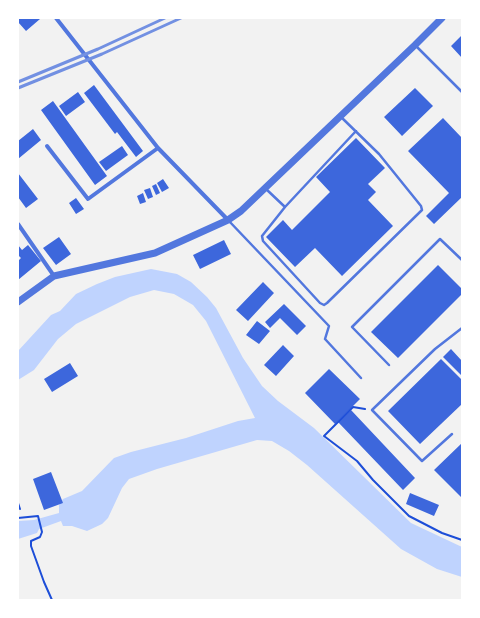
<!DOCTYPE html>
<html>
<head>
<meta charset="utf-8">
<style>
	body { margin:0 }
	#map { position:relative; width:480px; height:618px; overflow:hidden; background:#f2f2f2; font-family:"Nunito Sans",sans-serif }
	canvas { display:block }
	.frame { position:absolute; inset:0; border:19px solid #fff; pointer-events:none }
</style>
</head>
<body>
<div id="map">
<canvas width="480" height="618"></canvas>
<div class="frame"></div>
</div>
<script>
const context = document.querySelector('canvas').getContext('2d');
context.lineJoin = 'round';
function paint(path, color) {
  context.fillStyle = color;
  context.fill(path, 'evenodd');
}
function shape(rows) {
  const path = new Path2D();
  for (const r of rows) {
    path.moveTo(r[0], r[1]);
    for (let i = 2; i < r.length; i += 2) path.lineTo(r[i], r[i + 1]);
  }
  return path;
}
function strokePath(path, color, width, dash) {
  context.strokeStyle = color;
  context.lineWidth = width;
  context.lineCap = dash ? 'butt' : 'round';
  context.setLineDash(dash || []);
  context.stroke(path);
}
paint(shape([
	[151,269,177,274,191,282,207,297,216,308,243,358,262,386,278,401,314,428,411,523,462,547,462,577,437,569,401,549,307,465,289,451,272,441,257,440,157,469,129,479,122,488,108,518,102,524,87,531,72,526,63,526,61,521,39,529,37,533,18,539,18,521,34,520,59,513,59,505,63,499,82,491,114,458,131,452,186,438,238,421,255,418,206,321,193,305,174,294,154,290,130,297,76,324,58,339,34,370,18,380,18,351,51,315,60,311,76,294,97,284,115,277]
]), '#bfd3fe');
paint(shape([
	[18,18,39,18,40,19,26,31,18,22],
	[462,35,462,58,451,46],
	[94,85,143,151,136,157,117,132,115,134,84,93],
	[415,88,433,106,402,136,384,117],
	[78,92,85,102,66,116,59,106],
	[53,101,107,176,95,185,41,110],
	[443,118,462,138,462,197,434,224,426,216,449,193,408,151],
	[33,129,41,140,18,159,18,141],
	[356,138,385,168,368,184,376,192,368,200,393,226,342,276,315,248,295,267,266,237,283,220,292,230,330,192,316,177],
	[122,146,128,155,106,171,99,162],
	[18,173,38,199,26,208,18,197],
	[163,179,169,188,162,192,157,183],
	[156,184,160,193,156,195,152,186],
	[150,188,153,197,148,199,144,190],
	[143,193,146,202,140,204,137,196],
	[76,198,84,209,76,214,69,203],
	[59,237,71,254,56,265,43,248],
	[224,240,231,254,200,269,193,255],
	[18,245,22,250,28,245,41,261,18,280,18,261,21,258,18,255],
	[438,265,462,289,462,294,398,358,371,332],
	[263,282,274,293,248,321,236,310],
	[284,304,306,326,297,335,280,318,270,328,265,322],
	[257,321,270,331,259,344,246,335],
	[283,345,294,356,276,376,264,365],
	[451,349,462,361,462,376,443,357],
	[441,359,462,380,462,404,420,444,388,411],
	[70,363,78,376,52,392,44,379],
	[329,369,360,399,335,424,305,393],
	[351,410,415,478,403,490,338,422],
	[462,443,462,498,434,470],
	[51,472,63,503,44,510,33,479],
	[410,493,439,505,434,516,406,504]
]), '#3d67dc');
strokePath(shape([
	[365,409,353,407,324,436,357,461,373,480,409,516,442,533,462,540],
	[18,503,20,509],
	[18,518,38,516,42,532,40,537,31,541,31,546,44,582,52,600]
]), '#1d4ed8', 2);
strokePath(shape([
	[416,46,462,92],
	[266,189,285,207,262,236,263,241,320,303,324,305,327,303,422,210,421,206,379,154,340,116],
	[285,207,356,131],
	[228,220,329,326,325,339,361,378],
	[389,365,352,327,440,239,462,260],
	[452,434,422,461,372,410,435,349,462,328]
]), '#5277de', 2.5);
strokePath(shape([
	[56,18,158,148,228,220],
	[47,146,88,199,158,148],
	[18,224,54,276]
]), '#5277de', 4);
strokePath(shape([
	[18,302,54,276,155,253,228,220,241,211,415,45,442,18]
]), '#5277de', 7);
strokePath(shape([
	[18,82,98,49,165,18],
	[18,88,102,54,181,18]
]), '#7290e2', 3);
</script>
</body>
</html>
